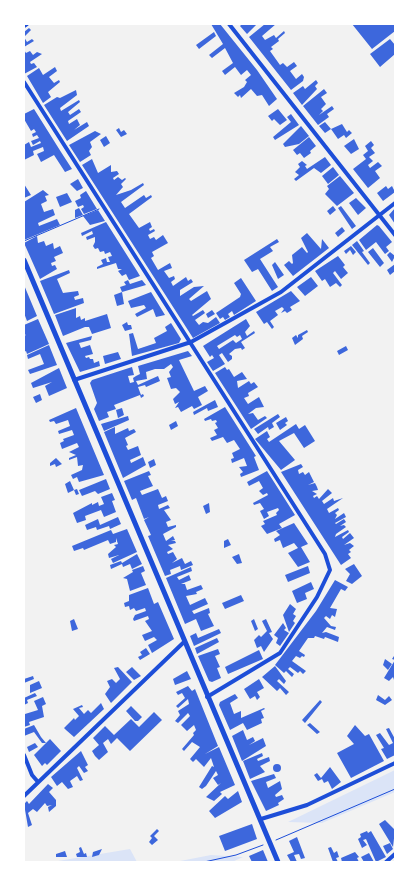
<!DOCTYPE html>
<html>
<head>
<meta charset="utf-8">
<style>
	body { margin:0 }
	#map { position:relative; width:419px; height:886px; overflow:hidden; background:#f2f2f2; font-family:"Public Sans",sans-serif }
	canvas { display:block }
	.frame { position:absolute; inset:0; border:25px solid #fff; pointer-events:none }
</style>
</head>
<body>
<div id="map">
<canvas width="419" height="886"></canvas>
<div class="frame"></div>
</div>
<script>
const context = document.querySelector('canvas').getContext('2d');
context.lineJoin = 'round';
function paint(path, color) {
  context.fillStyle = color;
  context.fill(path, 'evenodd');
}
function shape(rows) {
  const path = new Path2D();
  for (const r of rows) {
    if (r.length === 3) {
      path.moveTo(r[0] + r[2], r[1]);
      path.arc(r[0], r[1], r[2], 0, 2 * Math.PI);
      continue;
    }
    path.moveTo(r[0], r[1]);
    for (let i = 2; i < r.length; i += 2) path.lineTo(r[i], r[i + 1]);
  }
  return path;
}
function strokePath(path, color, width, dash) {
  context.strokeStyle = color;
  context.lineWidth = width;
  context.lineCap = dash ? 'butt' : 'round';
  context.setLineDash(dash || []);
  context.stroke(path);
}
paint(shape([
	[395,770,395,792,322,823,288,822],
	[130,849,137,862,52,862],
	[211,855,243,857,232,862,175,862]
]), '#dbe4f7');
paint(shape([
	[211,24,220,24,257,70,277,99,269,106,262,95,257,96,251,89,241,98,240,95,238,97,234,93,244,87,247,82,245,80,251,75,247,70,241,75,235,67,225,75,222,71,233,63,225,48,212,58,209,55,223,44],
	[242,24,257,24,247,34,240,26],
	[265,24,276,24,262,36,265,40,274,35,276,38,284,31,285,33,278,39,279,41,271,47,273,49,270,51,280,65,283,63,287,67,294,62,297,66,290,71,296,79,302,74,304,77,303,81,291,90,249,37],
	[352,24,395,24,395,31,372,49],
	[29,28,31,30,24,37,27,42,32,39,34,41,24,47,24,32],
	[214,32,216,36,199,49,196,45],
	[390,39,395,45,395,54,380,67,370,54],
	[24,50,26,53,30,51,33,55,37,52,42,54,30,62,31,64,34,63,37,67,24,74],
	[55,67,57,71,49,77,54,83,59,80,60,82,48,92,51,97,43,103,27,76,39,68,43,75],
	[316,80,318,83,315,86,317,89,302,105,293,93,303,86,305,89],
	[324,89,327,93,321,97,326,104,321,109,323,111,319,115,332,106,334,109,327,114,329,117,318,125,303,106],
	[76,90,77,95,60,108,61,111,79,100,80,102,68,112,70,115,79,109,81,112,68,121,69,124,77,119,80,125,74,130,87,122,89,126,67,141,44,105,57,97,60,98],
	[34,109,61,152,72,169,65,172,54,155,41,162,37,154,44,151,43,147,33,151,34,155,24,160,24,145,29,142,31,147,41,143,40,141,33,145,31,141,39,138,37,135,33,137,32,134,36,132,34,129,31,131,24,119,24,114],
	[278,109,287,120,280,125,274,119,272,121,268,116],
	[291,114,299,125,275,140,273,137,291,122,287,117],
	[325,122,331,129,325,133,319,126],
	[342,124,347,132,349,130,352,133,346,138,344,135,338,139,331,129],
	[301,126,309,136,299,144,285,147,283,144],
	[119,128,121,132,124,130,127,134,121,137,116,130],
	[95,131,101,134,90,142,92,147,89,151,91,155,80,162,69,145],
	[106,136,110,143,104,147,100,140],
	[309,137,316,146,310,151,311,153,304,158,300,153,297,155,293,150],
	[354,139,359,149,351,154,344,146],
	[371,141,374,145,371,148,375,153,369,157,373,161,368,165,370,168,378,162,382,166,375,171,380,178,368,188,353,169,366,159,363,155,368,151,365,146],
	[325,157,331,165,321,173,314,168,296,181,294,179,299,175,295,172,300,167,298,164,302,161,307,165,305,166,307,169],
	[92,159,98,173,111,165,111,172,117,171,119,174,113,178,114,180,118,177,122,180,125,178,126,179,121,184,123,187,116,195,131,190,143,183,144,185,121,202,125,208,144,195,146,198,151,195,152,197,129,214,139,228,150,222,152,227,149,229,150,231,154,229,155,231,148,235,150,239,154,237,156,240,163,235,168,243,152,252,154,256,151,258,158,270,170,263,172,268,164,271,169,278,174,276,175,279,171,282,173,286,186,277,188,281,191,279,193,282,180,290,180,296,194,287,204,286,189,299,191,301,207,291,211,299,192,315,193,316,203,310,205,313,195,320,199,325,203,322,208,323,216,317,220,323,193,338,82,165],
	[333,167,339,175,328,184,322,176],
	[340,176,354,193,337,206,325,194,329,189,327,186],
	[78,179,83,188,77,191,70,184],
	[24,184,31,195,24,198],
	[386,186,388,189,392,186,395,192,383,201,377,193],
	[43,190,49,195,45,196,47,201,41,204,44,212,53,209,55,215,38,223,39,226,57,219,60,225,24,240,24,202],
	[86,191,97,209,84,214,81,209,84,207,83,205,78,207,75,201,81,198,80,195],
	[67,193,72,202,60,207,56,197],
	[356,198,366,208,358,215,349,203],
	[333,206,336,210,330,215,327,211],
	[341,206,356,226,352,229,338,208],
	[79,208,83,215,75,218,75,210],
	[395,208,395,224,389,215],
	[98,210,105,221,90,225,83,216],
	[106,222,137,271,140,276,129,280,126,274,122,276,118,271,122,269,118,269,116,263,97,269,97,267,103,264,101,260,106,258,107,262,110,262,108,257,112,256,110,252,105,254,104,251,100,252,98,248,95,249,93,246,95,242,95,237,87,240,86,237,93,234,92,231,82,236,81,233],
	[377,225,379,226,392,242,386,247,389,251,385,254,376,242,366,250,359,240],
	[342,227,345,231,338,237,335,233],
	[307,233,321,249,322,239,329,248,293,276,284,265,289,261,292,264,293,263,292,255,302,247,307,253,308,252,301,238],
	[37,236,38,243,44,241,46,246,53,243,54,249,60,246,63,253,54,257,56,261,51,263,52,266,55,265,57,269,40,279,24,243],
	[277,239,279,242,270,247,273,251,260,259,278,287,272,291,258,269,252,272,244,260],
	[357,241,364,251,362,252,370,263,368,265,352,245],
	[351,246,356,252,353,255,350,250,346,254,344,251],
	[373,248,384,263,380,267,368,252],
	[390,252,395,256,392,262,387,255],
	[338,256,345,265,343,267,348,273,341,279,335,271,333,273,342,285,340,287,336,283,330,287,325,279,322,281,315,271],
	[275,262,284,275,278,279,272,265],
	[395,264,395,271,390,275,387,270],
	[69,270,70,273,57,279,63,293,78,291,79,295,74,297,75,300,83,298,84,303,54,314,40,281],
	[311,277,318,286,305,296,297,287],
	[241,278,256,301,234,315,232,311,228,314,230,317,225,320,223,317,220,319,216,313,240,297,241,294,234,283],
	[128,280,130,284,142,280,146,285,122,292,120,287,126,285,124,282],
	[24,285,37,316,27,321,24,313],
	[291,291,300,301,290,307,292,310,287,313,285,311,281,313,284,309,282,307,275,311,278,315,270,321,274,327,272,329,267,322,264,324,256,312],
	[122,292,124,304,117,306,114,295],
	[151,292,165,315,156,317,153,309,137,317,135,314,146,308,144,305,131,308,128,301],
	[76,308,76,318,80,316,81,320,85,318,85,321,107,314,111,328,92,334,89,327,85,327,63,336,55,315],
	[212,310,215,314,208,318,206,314],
	[38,319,49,344,27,354,26,351,24,352,24,336,26,335,24,334,24,325],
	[246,319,250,326,245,332,247,336,254,331,255,333,241,342,245,348,242,350,241,348,235,349,229,354,232,356,232,359,228,362,222,353,219,355,225,364,213,371,207,362,214,358,212,355,210,357,203,346],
	[235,335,237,337,240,335,242,339,236,343,233,340,219,349,217,346],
	[127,322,128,325,131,325,132,329,125,331,122,325],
	[171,323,181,339,179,343,132,356,129,334,133,333,138,349,156,343,154,338,167,331,165,327],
	[307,330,308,332,302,336,303,339,295,345,292,338,296,335,298,338,298,335],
	[92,336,91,340,79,343,81,348,90,345,93,354,85,356,86,358,89,357,90,359,93,359,94,363,99,361,100,366,80,372,66,343],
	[49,345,57,365,30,374,28,370,44,364,40,354,28,359,27,355],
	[346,346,348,350,339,355,337,351],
	[188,351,192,356,179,360,194,391,205,386,208,391,198,397,202,405,194,409,192,406,181,412,178,407,175,408,179,402,175,404,173,399,180,392,176,388,171,389,167,378,171,377,169,372,173,367,171,364,164,369,155,369,146,372,147,379,136,381,138,385,158,376,160,381,146,387,145,385,138,387,141,395,143,394,144,396,141,398,140,395,114,405,116,409,107,412,109,417,99,421,94,409,97,403,90,383,92,380,132,367,134,375,128,376,130,383,134,382,133,378,136,376,140,374,138,366],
	[118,352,121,359,105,364,103,356],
	[225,367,227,370,229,369,234,377,242,372,247,379,237,381,238,388,249,381,251,384,254,382,258,387,248,393,249,396,244,398,248,404,259,397,264,407,256,408,248,414,253,413,258,420,265,416,267,418,251,429,215,373],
	[59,368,67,388,49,396,45,386,52,382,33,388,31,383],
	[40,394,42,400,36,403,33,397],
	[215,400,218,407,208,411,207,408,194,415,193,412],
	[225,407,256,456,254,457,259,470,241,477,240,474,243,472,239,467,247,466,244,458,232,463,231,459,234,458,232,453,240,449,234,440,227,443,223,437,212,441,210,438,217,435,214,430,218,428,215,423,217,422,216,420,212,421,211,419,205,421,204,419],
	[76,408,104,475,79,482,77,477,73,479,71,475,82,470,83,465,78,466,77,457,69,460,69,458,76,455,69,452,79,447,77,443,62,449,60,443,64,441,63,439,74,435,72,430,59,434,58,431,70,426,68,420,56,424,54,421,50,422,49,420],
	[122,408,124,415,118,418,116,410],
	[278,414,280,417,272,423,274,427,269,430,268,427,258,434,254,429],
	[128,416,129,420,104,431,101,424],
	[286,417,288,421,285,423,287,425,280,430,276,423],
	[176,421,178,426,171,430,169,425],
	[296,424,299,429,305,425,315,441,304,448,294,433,279,441,295,460,281,470,255,439,267,431,270,437,267,439,269,442],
	[115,427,115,434,128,428,129,431,134,429,136,432,125,438,128,445,126,446,128,450,138,446,141,455,130,460,131,463,143,457,146,465,123,478,104,432],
	[56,458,62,464,56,467,55,464,50,466,50,463],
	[154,459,156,465,150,468,148,462],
	[301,464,303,467,298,470,299,474,303,472,305,475,309,472,314,482,308,485,315,483,317,487,318,490,312,491,317,494,313,496,314,498,317,496,319,499,328,489,332,493,322,501,324,504,333,498,334,501,343,498,327,509,329,513,338,508,339,510,335,513,337,515,335,519,344,513,346,517,335,523,336,524,344,519,346,522,340,526,344,525,346,527,336,534,335,537,348,530,349,532,342,537,343,539,350,533,354,538,344,545,350,543,354,546,349,550,351,552,348,554,351,558,341,565,281,472],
	[149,471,151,475,148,476,153,486,140,491,142,495,158,489,162,498,166,496,168,501,158,505,159,509,168,505,170,508,164,510,171,520,166,522,168,527,176,525,176,527,163,534,166,541,173,536,175,540,171,541,175,541,176,543,168,545,173,549,167,552,168,554,173,552,177,559,172,563,182,558,185,564,191,561,193,565,181,570,180,566,170,570,171,574,165,576,148,536,151,535,144,520,149,517,144,519,136,498,132,500,124,481],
	[267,471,295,515,279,524,282,528,267,534,261,526,265,524,263,521,277,515,276,513,279,510,278,508,267,512,269,516,264,519,260,511,264,509,260,503,254,505,253,503,268,495,267,493,263,495,259,491,263,488,259,481,249,486,247,482],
	[106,479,110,489,98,494,95,491,82,496,79,490],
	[70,481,74,490,77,489,79,494,76,495,74,490,68,493,65,484],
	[112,493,115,500,112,501,116,512,104,517,101,510,85,516,86,520,77,523,73,513,92,503,92,505,98,502,99,506,104,504,101,497],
	[209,503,210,512,206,514,203,506],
	[118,517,121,524,110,529,109,526,97,530,96,527,87,530,85,525,98,519,100,525],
	[294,523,308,544,301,547,310,562,298,567,288,553,298,548,294,543,283,548,280,540,275,542,274,539,280,535,276,531],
	[127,529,137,552,113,563,111,559,119,555,109,558,108,554,116,547,114,545,118,544,116,538,116,542,110,544,108,540,84,550,83,548,74,551,72,546,111,530,113,534],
	[228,539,231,545,224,548,224,541],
	[137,554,142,564,132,569,130,564,123,567,122,564,111,569,110,565,121,561,122,563],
	[239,554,242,563,237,564,232,557],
	[354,564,362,576,352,584,346,581,350,574,345,569],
	[143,566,145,571,141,573,146,585,130,591,127,579,123,578,133,572,132,570],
	[308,566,310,573,288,582,285,575],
	[191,567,192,571,177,577,179,580,189,575,191,580,181,584,185,584,187,590,201,585,203,589,196,592,197,594,186,596,190,605,205,598,208,604,192,611,194,614,209,608,210,613,208,614,214,626,201,631,196,619,185,624,166,578],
	[335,580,348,587,345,591,341,589,330,608,337,609,335,617,332,615,330,619,326,616,324,618,331,626,336,627,335,630,327,627,322,633,326,632,339,637,338,642,325,637,324,639,315,636,314,638,308,638,299,651,305,655,304,657,302,656,300,658,296,656,292,661,306,671,303,674,300,671,298,673,290,667,288,669,294,674,292,677,286,671,284,673,275,665,316,611],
	[311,582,314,589,305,593,307,599,297,603,292,591],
	[148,588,154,604,158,602,174,639,152,653,148,645,157,640,154,637,145,641,142,635,152,631,145,621,149,619,148,616,134,621,133,619,135,615,146,611,145,608,136,611,134,608,130,610,129,606,125,607,124,603,129,601,129,595],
	[241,595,244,601,225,609,222,603],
	[290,604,296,609,293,614,296,616,293,621,295,623,289,632,283,615],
	[74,619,78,629,72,631,70,621],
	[254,619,258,629,255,631,251,621],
	[266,619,272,632,269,633,273,639,264,652,261,646,257,648,254,640,259,635,261,637,267,631,262,621],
	[283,623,286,628,284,630,289,633,280,646,276,643,278,638,274,635],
	[219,629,221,633,194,646,190,636,196,633,198,638],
	[217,638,219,642,197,654,195,648],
	[146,648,150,654,140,660,138,657,142,655,140,652],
	[218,649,220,654,215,656,220,667,217,668,221,678,212,682,209,681,198,656],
	[259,650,263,659,228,674,225,667],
	[394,656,395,656,395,683,393,677,389,681,384,678,395,660,392,659],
	[385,659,392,664,388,670,383,665],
	[275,666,286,681,284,684,279,679,277,681,289,692,286,695,280,688,277,691,262,677],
	[118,667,132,682,111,703,105,694,110,687,107,681,112,679,116,683,120,679,114,668],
	[132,667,141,676,134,680,126,672],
	[187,671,191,679,175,685,173,679],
	[33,676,34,679,24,683,24,679],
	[259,679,264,688,257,692,260,697,257,700,255,696,250,699,244,689],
	[39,681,42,688,30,693,30,685],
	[188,686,192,691,195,689,218,746,205,754,219,747,235,785,220,792,222,794,214,801,206,797,221,783,218,785,213,778,218,775,216,771,206,786,202,789,199,787,212,766,214,767,211,758,204,767,196,759,193,762,190,759,200,747,192,742,184,751,182,749,194,735,193,733,196,730,194,725,187,731,181,725,190,716,188,713,178,723,175,721,180,715,178,711,189,704,188,699,178,708,176,706,185,698,182,693,178,695,176,692],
	[35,693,37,696,27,700,28,703,24,705,24,698],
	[235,694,238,698,230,703,234,714,241,711,241,718,264,708,265,709,261,711,264,718,261,719,262,723,247,730,243,723,230,730,219,705,220,702],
	[378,695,385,700,389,696,392,700,385,705,376,700],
	[43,697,46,704,42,706,44,717,29,722,30,725,24,727,24,710,25,714,38,710,34,701],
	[320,700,322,702,305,723,302,720],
	[101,703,104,709,74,737,66,730,64,728,74,718,75,720,79,716,73,709,82,705,83,707,79,708,84,714,88,710,91,713],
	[131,706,142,717,138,721,135,721,126,711],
	[154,712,162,720,130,751,117,738,111,744,108,739,103,743,108,752,99,760,95,756,92,751,99,745,93,738,105,726,114,735,131,719,139,727],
	[310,723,320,732,317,734,307,725],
	[34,725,41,737,46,743,42,743,34,732,24,736,24,729],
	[355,725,365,736,369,734,384,761,351,778,337,753,354,744,347,736],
	[389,728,395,739,395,755,387,759,381,749,384,748,376,735,380,733,389,745,393,743,386,729],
	[243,730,247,740,253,737,255,741,249,745,263,738,266,746,242,761,232,736],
	[50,739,61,751,47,765,45,763,42,766,34,755],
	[35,743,38,747,29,752,27,747],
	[81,751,88,765,85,767,88,771,84,773,79,766,77,768,83,780,80,781,77,776,70,781,73,787,68,789,62,782,57,786,51,777],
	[262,753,263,756,257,759,258,761,269,757,270,761,260,766,265,772,250,779,243,761],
	[277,768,4],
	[330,767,341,782,332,789,328,781,324,783,322,779,318,781,314,775,317,773,321,778],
	[274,774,276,778,266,782,268,788,280,781,282,789,275,795,276,797,282,795,284,799,278,803,279,805,266,811,251,781],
	[48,784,53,788,49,792,56,800,56,806,49,812,48,807,52,805,47,806,45,803,37,812,33,809,28,813,32,825,28,827,24,804,27,801,29,804],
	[238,791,242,802,215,818,209,811,225,796,228,799],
	[385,820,395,830,393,847,379,824],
	[252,824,257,839,225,851,219,836],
	[157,829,159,831,154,836,158,840,152,845,149,842,152,838,150,836],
	[367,831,368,833,371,831,386,857,376,862,366,839,363,840,367,845,362,848,358,839,361,837,360,834],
	[297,837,305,858,301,859,299,854,294,855,297,862,291,862,287,855,294,852,289,841],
	[390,843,393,849,387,854,383,846],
	[81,847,84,854,86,853,87,857,77,857,76,854,80,852,79,848],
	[331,847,334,853,337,851,339,857,336,858,338,862,333,862,328,848],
	[102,849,99,855,92,857,93,852],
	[263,850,268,862,252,862,249,856],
	[65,851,67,857,56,857,56,854],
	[355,852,359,857,357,858,359,862,342,862,341,858],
	[369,853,374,862,364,862,361,857]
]), '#3d67dc');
strokePath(shape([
	[24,241,99,209],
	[276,840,395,789],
	[204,862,236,855,263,845]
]), '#1d4ed8', 1);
strokePath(shape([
	[229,24,395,235],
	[24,26,27,24],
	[24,82,325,554,330,570,317,597,280,653,207,697],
	[74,380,191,342,281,292,395,203],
	[24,755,32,775,38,782],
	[24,796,184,642],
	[261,819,307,805,395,763],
	[386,862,395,854]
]), '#1d4ed8', 4);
strokePath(shape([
	[24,260,278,862]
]), '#1d4ed8', 5);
</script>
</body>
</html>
